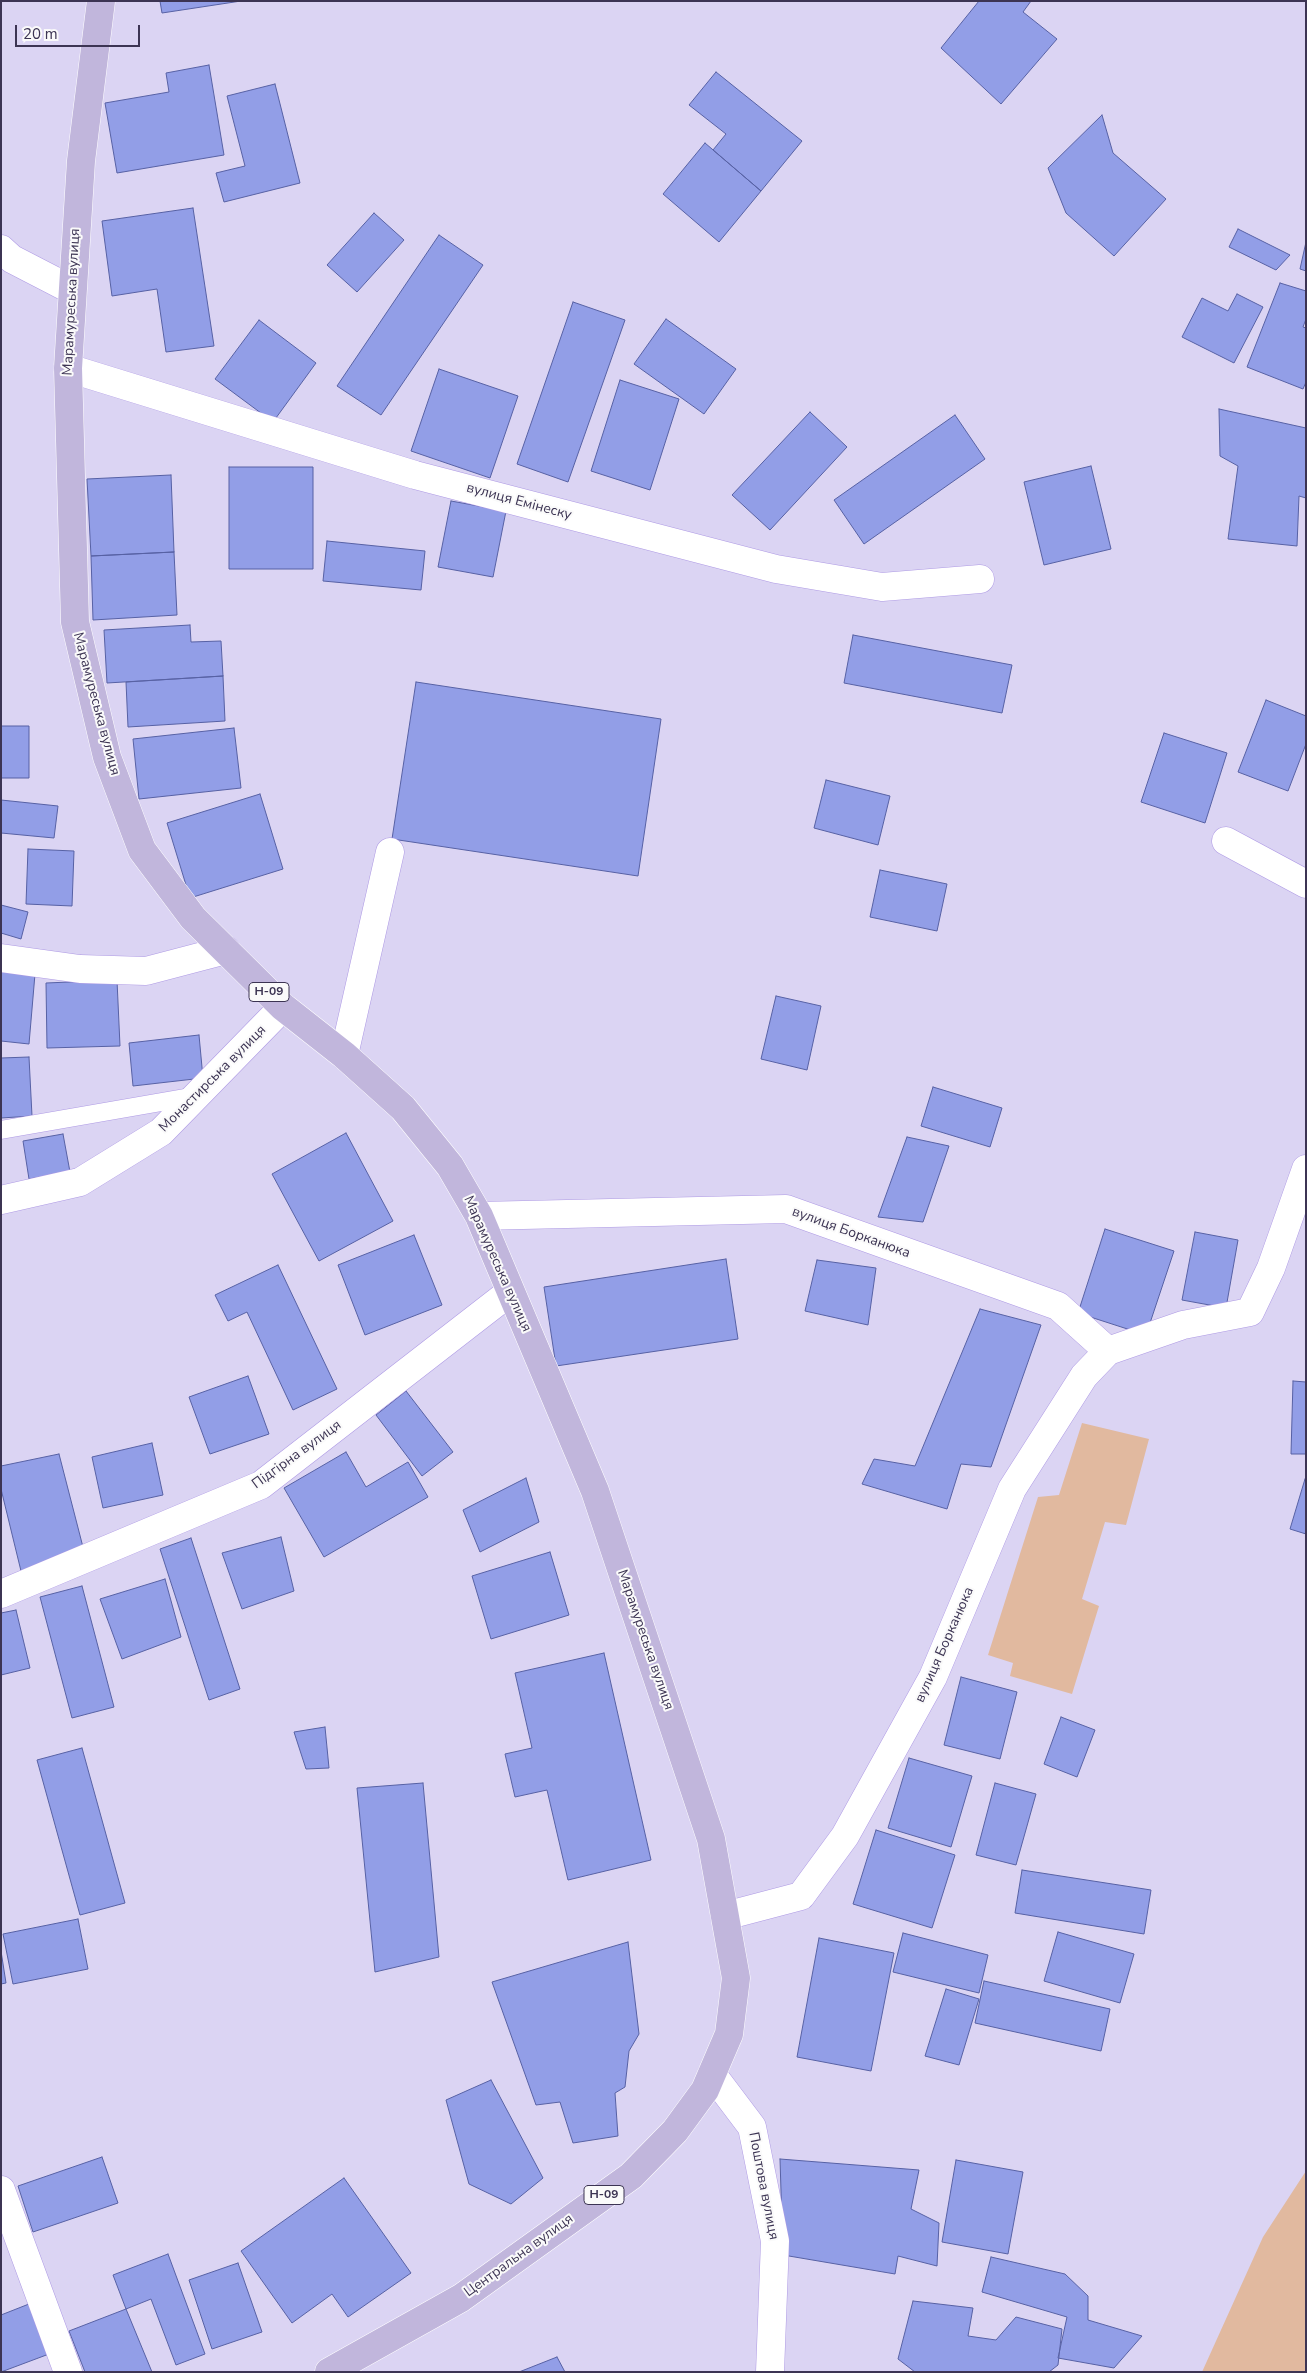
<!DOCTYPE html>
<html>
<head>
<meta charset="utf-8">
<style>
	body { margin:0 }
	#map { position:relative; width:1307px; height:2373px; overflow:hidden; background:#dbd4f3; font-family:"Nunito Sans",sans-serif }
	canvas { display:block }
	.frame { position:absolute; inset:0; border:2px solid #3c3453; pointer-events:none }
	.scale { position:absolute; left:15px; top:25px; width:125px; height:22px; box-sizing:border-box; border:2px solid #3c3453; border-top:0; padding-left:6px; font-size:15px; line-height:18px; white-space:nowrap; color:#3c3453; -webkit-text-stroke:4px #fafafa; paint-order:stroke }
</style>
</head>
<body>
<div id="map">
<canvas width="1307" height="2373"></canvas>
<div class="frame"></div>
<div class="scale">20 m</div>
</div>
<script>
const context = document.querySelector('canvas').getContext('2d');
context.lineJoin = 'round';
function paint(path, color) {
  context.fillStyle = color;
  context.fill(path, 'evenodd');
}
function shape(rows) {
  const path = new Path2D();
  for (const r of rows) {
    path.moveTo(r[0], r[1]);
    for (let i = 2; i < r.length; i += 2) path.lineTo(r[i], r[i + 1]);
  }
  return path;
}
function strokePath(path, color, width, dash) {
  context.strokeStyle = color;
  context.lineWidth = width;
  context.lineCap = dash ? 'butt' : 'round';
  context.setLineDash(dash || []);
  context.stroke(path);
}
function drawText(font, color, halo, rows, align = 'center') {
  context.font = font + ' "Nunito Sans",sans-serif';
  context.lineWidth = 4;
  context.setLineDash([]);
  context.textBaseline = 'middle';
  context.strokeStyle = halo;
  context.fillStyle = color;
  for (const [text, x, y, turn = 0] of rows) {
    context.save();
    context.translate(x, y);
    context.rotate((+turn || 0) * Math.PI / 180);
    context.textAlign = isNaN(turn) ? turn : align;
    if (halo) context.strokeText(text, 0, 0);
    context.fillText(text, 0, 0);
    context.restore();
  }
}
paint(shape([
	[1082,1423,1149,1439,1126,1525,1105,1522,1082,1599,1099,1606,1072,1694,1010,1676,1013,1663,988,1655,1038,1497,1059,1495],
	[1306,2171,1306,2372,1202,2372,1263,2237]
]), '#e1b99f');
const building = shape([
	[160,1,241,1,162,13,160,1],
	[979,1,1031,1,1023,12,1057,39,1001,104,941,48,979,1],
	[209,65,224,155,117,173,105,103,169,92,166,73,209,65],
	[716,72,802,141,761,191,713,150,726,134,689,105,716,72],
	[275,84,300,183,224,202,216,173,245,166,227,96,275,84],
	[1102,115,1113,153,1166,199,1114,256,1066,213,1048,168,1102,115],
	[705,143,761,191,719,242,663,194,705,143],
	[193,208,214,346,166,352,157,289,112,296,102,221,193,208],
	[374,213,404,240,357,292,327,265,374,213],
	[1238,229,1290,255,1276,270,1229,247,1238,229],
	[439,235,483,265,381,415,337,386,439,235],
	[1306,242,1306,271,1300,269,1306,242],
	[1280,283,1306,291,1306,319,1303,327,1306,328,1306,382,1303,389,1247,367,1280,283],
	[1237,294,1263,307,1234,363,1182,337,1202,298,1228,311,1237,294],
	[573,302,625,320,568,482,517,464,573,302],
	[666,319,736,369,704,414,634,364,666,319],
	[259,320,316,363,273,422,215,379,259,320],
	[439,369,518,396,490,478,411,451,439,369],
	[620,380,679,399,650,490,591,471,620,380],
	[1219,409,1306,428,1306,498,1299,496,1297,546,1228,539,1238,466,1220,456,1219,409],
	[810,412,847,447,770,530,732,495,810,412],
	[955,415,985,459,864,544,834,500,955,415],
	[1091,466,1111,549,1044,565,1024,482,1091,466],
	[229,467,313,467,313,569,229,569,229,467],
	[171,475,174,552,91,556,87,479,171,475],
	[451,501,506,511,493,577,438,567,451,501],
	[327,541,425,551,421,590,323,581,327,541],
	[174,552,177,615,93,620,91,556,174,552],
	[190,625,191,642,221,641,223,676,107,683,104,630,190,625],
	[853,635,1012,665,1002,713,844,683,853,635],
	[223,676,225,721,128,727,126,682,223,676],
	[416,682,661,719,638,876,392,839,416,682],
	[1266,700,1306,716,1306,744,1288,791,1238,772,1266,700],
	[1,726,29,726,29,778,1,778,1,726],
	[234,728,241,788,139,799,133,739,234,728],
	[1164,733,1227,753,1205,823,1141,802,1164,733],
	[826,780,890,796,878,845,814,828,826,780],
	[260,794,283,869,190,898,167,823,260,794],
	[1,800,58,806,54,838,1,833,1,800],
	[28,849,74,851,72,906,26,904,28,849],
	[880,870,947,884,937,931,870,917,880,870],
	[1,905,28,912,21,939,1,933,1,905],
	[1,971,35,974,29,1044,1,1041,1,971],
	[117,980,120,1046,47,1048,46,983,117,980],
	[776,996,821,1006,807,1070,761,1059,776,996],
	[199,1035,203,1078,133,1086,129,1043,199,1035],
	[29,1057,32,1116,1,1118,1,1058,29,1057],
	[933,1087,1002,1108,990,1147,921,1126,933,1087],
	[346,1133,393,1221,319,1261,272,1174,346,1133],
	[63,1134,70,1172,29,1179,23,1141,63,1134],
	[907,1137,949,1146,923,1222,878,1217,907,1137],
	[1105,1229,1174,1251,1146,1335,1078,1313,1105,1229],
	[1195,1232,1238,1240,1226,1308,1182,1300,1195,1232],
	[414,1235,442,1305,365,1335,338,1265,414,1235],
	[726,1259,738,1339,556,1366,544,1287,726,1259],
	[817,1260,876,1268,868,1325,805,1311,817,1260],
	[278,1265,337,1389,293,1410,247,1312,228,1321,215,1295,278,1265],
	[980,1309,1041,1325,991,1467,961,1464,947,1509,862,1484,874,1459,915,1466,980,1309],
	[248,1376,269,1434,210,1454,189,1397,248,1376],
	[1293,1381,1306,1382,1306,1454,1291,1454,1293,1381],
	[406,1391,453,1452,422,1476,376,1415,406,1391],
	[152,1443,163,1495,103,1508,92,1457,152,1443],
	[346,1452,366,1487,408,1462,428,1497,324,1557,284,1488,346,1452],
	[59,1454,84,1551,21,1571,1,1489,1,1466,59,1454],
	[526,1478,539,1522,480,1552,463,1510,526,1478],
	[1305,1479,1306,1479,1306,1534,1290,1529,1305,1479],
	[281,1537,294,1591,242,1609,222,1553,281,1537],
	[191,1538,240,1689,209,1700,160,1549,191,1538],
	[550,1552,569,1615,491,1639,472,1576,550,1552],
	[165,1579,181,1637,122,1659,100,1599,165,1579],
	[82,1586,114,1707,72,1718,40,1597,82,1586],
	[16,1610,30,1668,1,1675,1,1613,16,1610],
	[604,1653,651,1860,568,1880,547,1790,515,1797,505,1754,532,1748,515,1673,604,1653],
	[961,1677,1017,1692,1000,1759,944,1745,961,1677],
	[1061,1717,1095,1730,1077,1777,1044,1764,1061,1717],
	[325,1727,329,1768,306,1769,294,1732,325,1727],
	[82,1748,125,1903,80,1915,37,1760,82,1748],
	[909,1758,972,1776,951,1847,888,1828,909,1758],
	[423,1783,439,1957,375,1972,357,1788,423,1783],
	[995,1783,1036,1794,1016,1865,976,1855,995,1783],
	[876,1830,955,1855,932,1928,853,1904,876,1830],
	[1022,1870,1151,1890,1144,1934,1015,1913,1022,1870],
	[78,1919,88,1969,13,1984,3,1934,78,1919],
	[1058,1932,1134,1954,1120,2003,1044,1981,1058,1932],
	[903,1933,988,1955,979,1993,893,1972,903,1933],
	[819,1938,894,1953,871,2071,797,2057,819,1938],
	[628,1942,639,2034,629,2051,625,2087,615,2093,618,2136,573,2143,560,2102,536,2105,492,1982,628,1942],
	[1,1951,6,1983,1,1984,1,1951],
	[984,1981,1110,2009,1101,2051,975,2023,984,1981],
	[946,1989,979,1999,959,2065,925,2056,946,1989],
	[491,2080,543,2178,511,2204,469,2184,446,2100,491,2080],
	[102,2157,118,2203,33,2232,18,2186,102,2157],
	[780,2159,919,2170,911,2209,939,2223,937,2266,898,2256,895,2274,783,2255,780,2159],
	[956,2160,1023,2172,1008,2254,942,2242,956,2160],
	[344,2178,411,2273,348,2317,332,2294,292,2323,241,2251,344,2178],
	[168,2254,205,2354,176,2365,151,2299,126,2309,113,2275,168,2254],
	[991,2257,1065,2274,1088,2296,1088,2320,1142,2336,1114,2368,1058,2358,1067,2317,982,2292,991,2257],
	[238,2263,262,2332,212,2349,189,2280,238,2263],
	[913,2301,973,2308,968,2336,996,2340,1016,2317,1062,2329,1058,2365,1049,2372,915,2372,898,2359,913,2301],
	[29,2304,49,2354,1,2372,1,2315,29,2304],
	[126,2309,152,2372,85,2372,69,2331,126,2309],
	[557,2357,565,2372,519,2372,557,2357]
]);
paint(building, '#929ee7');
strokePath(building, '#5761a4', 1);
const lane = shape([
	[1,1130,196,1096]
]);
const street = shape([
	[1,249,12,259,72,290],
	[68,368,415,475,776,569,882,587,980,579],
	[1226,841,1306,884],
	[1,958,80,969,146,971,226,950],
	[344,1055,390,852],
	[1,1200,80,1182,161,1132,283,1007],
	[479,1216,786,1209,1058,1306,1108,1351],
	[1,1594,261,1485,510,1292],
	[725,1916,801,1896,845,1836,933,1677,1012,1489,1084,1376,1108,1351,1183,1325,1250,1312,1271,1268,1306,1169],
	[712,2074,752,2127,775,2241,770,2372],
	[1,2190,68,2372]
]);
const primary = shape([
	[101,1,81,161,68,368,75,622,107,757,142,850,193,918,283,1007,344,1055,403,1108,450,1166,479,1216,595,1491,711,1839,736,1978,729,2034,705,2090,675,2131,631,2176,461,2298,329,2372]
]);
strokePath(lane, '#ae9ae4', 19);
strokePath(street, '#ae9ae4', 29);
strokePath(primary, '#fff', 29);
strokePath(lane, '#fff', 18);
strokePath(street, '#fff', 28);
strokePath(primary, '#c1b6dc', 28);
for (const [x, y, w] of [
	[269,992,40],
	[604,2195,40]
]) {
  const box = new Path2D();
  box.roundRect(x - w / 2, y - 9.5, w, 19, 4);
  context.fillStyle = '#fafafa';
  context.fill(box);
  strokePath(box, '#3c3453', 1);
}
drawText('bold 12px', '#3c3453', null, [
	["Н-09",269,992],
	["Н-09",604,2195]
]);
drawText('14px', '#3c3453', '#fafafa', [
	["Марамуреська вулиця",72,302,-87],
	["вулиця Емінеску",519,502,15],
	["Марамуреська вулиця",96,704,75],
	["Монастирська вулиця",213,1079,-45],
	["вулиця Борканюка",851,1233,20],
	["Марамуреська вулиця",497,1264,66],
	["Підгірна вулиця",297,1455,-36],
	["Марамуреська вулиця",645,1640,71],
	["вулиця Борканюка",945,1645,-66],
	["Поштова вулиця",763,2186,79],
	["Центральна вулиця",519,2256,-36]
]);
</script>
</body>
</html>
